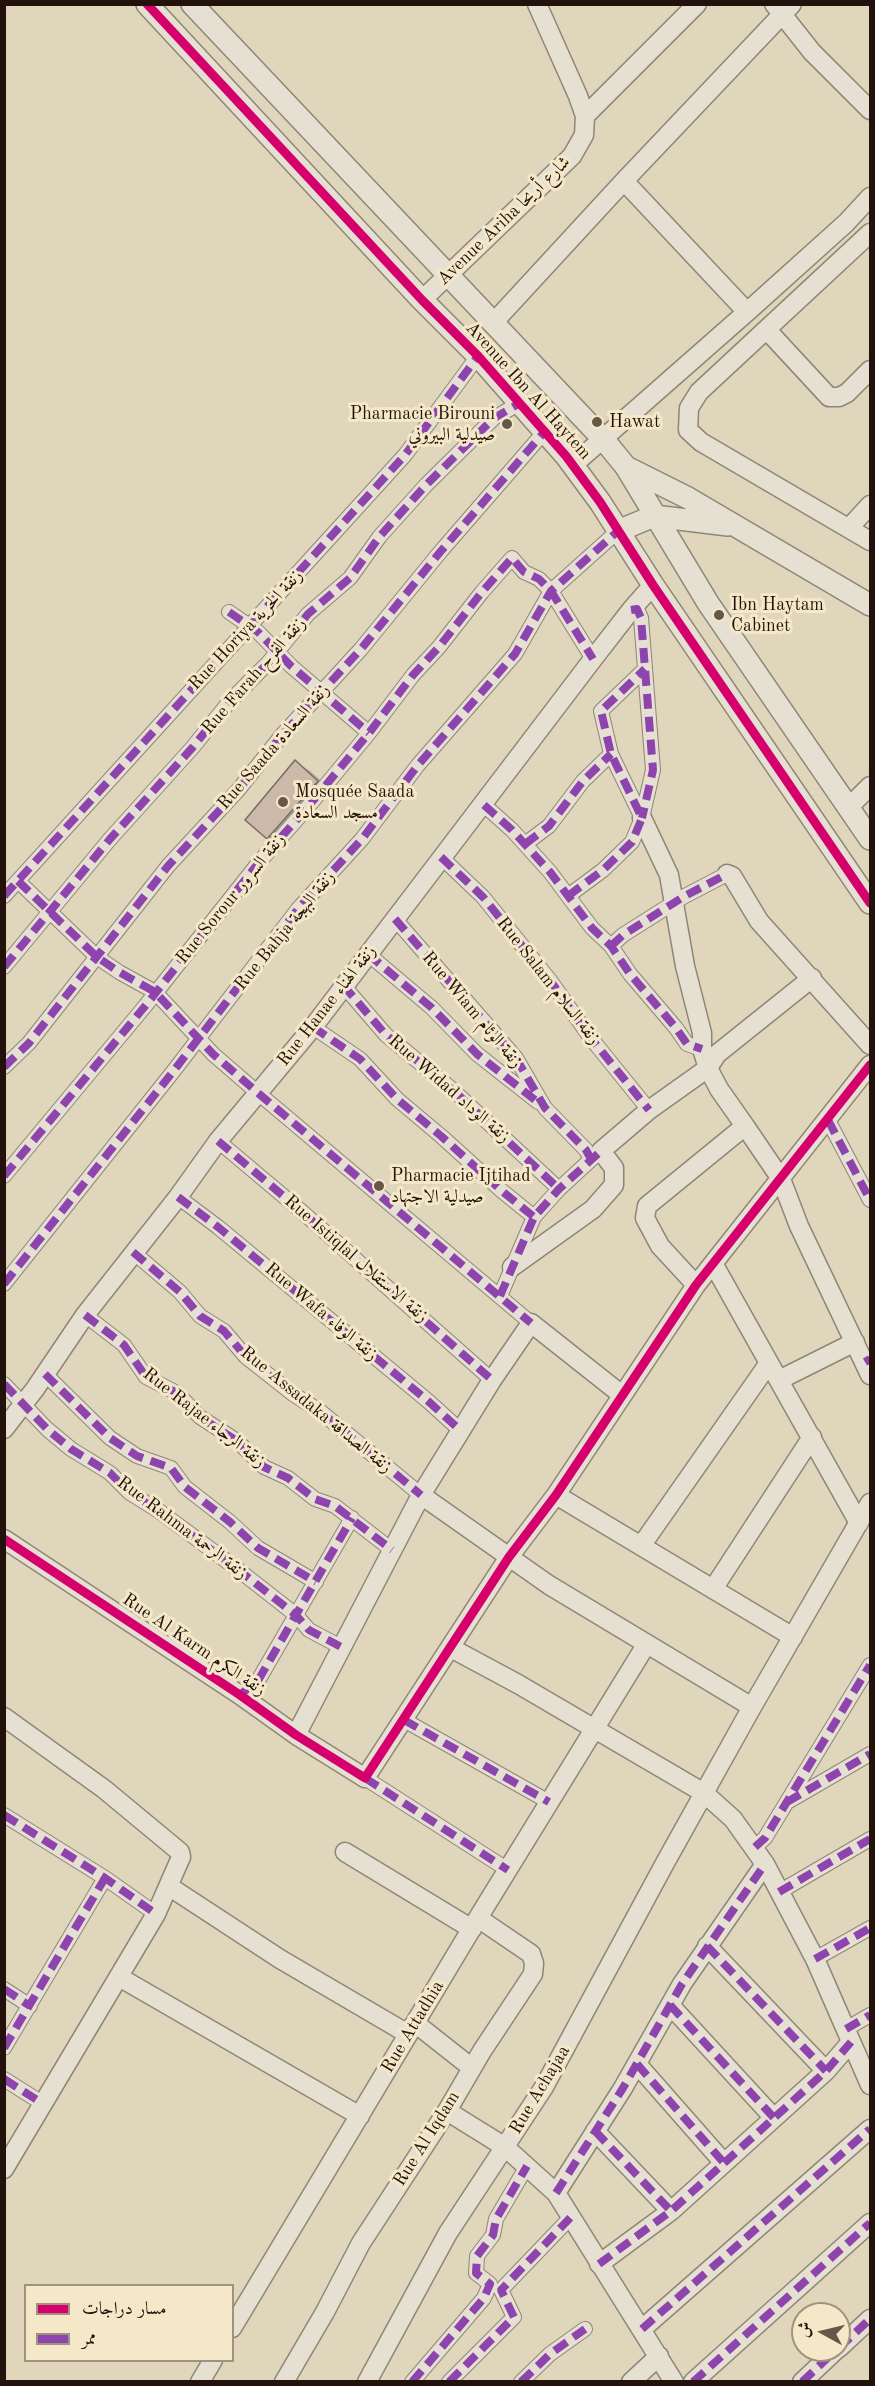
<!DOCTYPE html>
<html>
<head>
<meta charset="utf-8">
<style>
	body { margin:0 }
	#map { position:relative; width:875px; height:2386px; overflow:hidden; background:#e0d6bb; font-family:"Old Standard TT",Amiri,serif }
	canvas { display:block }
	.frame { position:absolute; inset:0; border:6px solid #23120b; pointer-events:none }
	.legend { position:absolute; left:24px; top:2284px; width:210px; height:78px; box-sizing:border-box; background:#f5e8c9; border:2px solid #a1927d; margin:0; padding:8px 10px; list-style:none; font-size:18px; color:#23120b }
	.legend li { display:flex; align-items:center; gap:12px; height:30px }
	.legend b { width:30px; border:2px solid #a1927d }
	.north { position:absolute; left:791px; top:2302px; width:60px; height:60px; box-sizing:border-box; background:#f5e8c9; border:2px solid #a1927d; border-radius:50%; rotate:278deg; font-size:16px; font-weight:700; line-height:24px; text-align:center; color:#23120b }
	.north::after { content:''; display:block; margin:auto; width:21px; height:27px; background:#655749; clip-path:polygon(50% 0,100% 100%,50% 72%,0 100%) }
</style>
</head>
<body>
<div id="map">
<canvas width="875" height="2386"></canvas>
<div class="frame"></div>
<ul class="legend">
<li><b style="height:8px;background:#d6006c"></b>مسار دراجات</li>
<li><b style="height:8px;background:#8e44ad"></b>ممر</li>
</ul>
<div class="north">ش</div>
</div>
<script>
const context = document.querySelector('canvas').getContext('2d');
context.lineJoin = 'round';
function paint(path, color) {
  context.fillStyle = color;
  context.fill(path, 'evenodd');
}
function shape(rows) {
  const path = new Path2D();
  for (const r of rows) {
    path.moveTo(r[0], r[1]);
    for (let i = 2; i < r.length; i += 2) path.lineTo(r[i], r[i + 1]);
  }
  return path;
}
function strokePath(path, color, width, dash) {
  context.strokeStyle = color;
  context.lineWidth = width;
  context.lineCap = dash ? 'butt' : 'round';
  context.setLineDash(dash || []);
  context.stroke(path);
}
function drawText(font, color, halo, rows, align = 'center') {
  context.font = font + ' "Old Standard TT",Amiri,serif';
  context.lineWidth = 6;
  context.setLineDash([]);
  context.textBaseline = 'middle';
  context.strokeStyle = halo;
  context.fillStyle = color;
  for (const [text, x, y, turn = 0] of rows) {
    context.save();
    context.translate(x, y);
    context.rotate((+turn || 0) * Math.PI / 180);
    context.textAlign = isNaN(turn) ? turn : align;
    if (halo) context.strokeText(text, 0, 0);
    context.fillText(text, 0, 0);
    context.restore();
  }
}
paint(shape([
	[295,762,310,771,332,790,283,846,268,838,247,819]
]), '#0003');
const building = shape([
	[295,760,318,781,267,839,245,820,295,760]
]);
paint(building, '#cdb9aa');
strokePath(building, '#746c5f', 1.5);
const pedestrian = shape([
	[631,610,637,609,641,618,653,770,642,818],
	[229,612,258,632,291,666,369,733],
	[484,805,512,830,550,872,592,928,611,946,630,974,676,1028,687,1044,702,1049],
	[525,844,549,826,583,781,611,754],
	[441,857,483,897,552,983,590,1037,649,1110],
	[18,881,97,957,119,972,155,992,213,1054,258,1093,531,1323],
	[4,896,405,455,478,356],
	[568,896,603,870,632,842,642,818,611,754,601,711,645,669],
	[395,919,516,1058,545,1108,586,1150,591,1159],
	[611,946,623,935,683,897,727,874],
	[368,954,432,1008,477,1054,538,1102],
	[4,967,110,839,193,747,230,701,268,663,308,614,350,578,380,536,426,485,494,418,520,403],
	[343,985,386,1035,454,1091,559,1189],
	[313,1027,360,1059,397,1099,441,1136,502,1191,534,1217],
	[4,1067,29,1043,168,866,239,789,282,735,361,649,441,551,546,430],
	[828,1120,870,1200],
	[218,1141,300,1210,492,1380],
	[4,1176,146,1005,260,861,307,808,369,733,413,675,439,647,482,592,512,558,524,572,539,579,551,591,593,659],
	[178,1197,218,1227,428,1401,461,1431],
	[133,1252,180,1292,200,1316,224,1331,246,1357,293,1394,321,1412,421,1495],
	[4,1284,172,1073,298,909,362,839,418,765,515,654,551,591,618,531],
	[500,1296,534,1217,559,1189,597,1154],
	[85,1315,124,1345,146,1377,177,1393,200,1417,237,1441,264,1467,288,1478,315,1499,335,1506,392,1550],
	[45,1374,110,1438,137,1456,171,1468,185,1487,230,1522,258,1548,316,1582],
	[4,1384,47,1429,71,1449,110,1473,130,1493,159,1511,236,1568,296,1615,309,1630,343,1648],
	[240,1695,259,1679,352,1518],
	[404,1720,549,1802],
	[365,1778,508,1870],
	[789,1801,870,1754],
	[4,1815,105,1878,156,1914],
	[755,1847,765,1838,870,1665],
	[779,1892,870,1839],
	[815,1959,870,1928],
	[4,1989,30,2006],
	[846,2029,870,2015],
	[4,2048,105,1878],
	[4,2079,42,2103],
	[412,2382,484,2298,490,2284,476,2273,477,2256,493,2235,496,2219,527,2166],
	[449,2382,514,2317,501,2290,571,2217],
	[521,2382,550,2354,585,2329]
]);
const minor = shape([
	[774,4,812,52,870,110],
	[585,116,697,4],
	[624,181,747,312],
	[870,233,699,392,689,408,688,430,701,442,870,541],
	[422,300,572,156,584,135,585,116,578,96,537,4],
	[494,322,624,181,792,4],
	[767,330,829,397,839,397,847,393,870,370],
	[573,465,747,312,846,223,870,197],
	[849,528,870,505],
	[849,807,870,786],
	[642,818,669,875,685,966,702,1033,702,1049,708,1068,719,1089,745,1126,647,1206,645,1218,660,1246,696,1285],
	[727,874,732,876,759,921,870,1045],
	[745,1126,781,1179,799,1226,870,1375],
	[714,1265,859,1523],
	[512,1267,593,1209,614,1185,614,1168,601,1151,649,1110,708,1068,717,1054,812,978],
	[779,1380,855,1342],
	[4,1429,35,1389,85,1315,178,1197,218,1141,313,1027,593,659,631,610,653,585],
	[421,1495,549,1585,752,1707],
	[556,1495,793,1637],
	[4,1539,240,1695,296,1735,365,1778,509,1557,556,1495,696,1285,870,1065],
	[641,1546,769,1363],
	[713,1589,812,1437],
	[451,1648,518,1684,704,1793,733,1819,765,1864,815,1959,870,2085],
	[4,1717,104,1789,180,1852,181,1857,156,1914,4,2169],
	[296,1735,421,1495,492,1380,531,1323,622,1395],
	[345,1852,472,1929],
	[170,1887,280,1959,408,2034],
	[707,1946,826,2071],
	[119,1977,360,2116],
	[670,2005,774,2118],
	[415,2023,472,2068],
	[637,2064,724,2163],
	[447,2111,505,2147,556,2193,674,2382],
	[595,2131,671,2211],
	[556,2193,623,2088,682,1984,765,1864],
	[599,2264,671,2211,826,2071,851,2042],
	[232,2328,478,1918,646,1645],
	[642,2329,870,2129],
	[839,2348,870,2319],
	[200,2382,213,2360],
	[284,2382,325,2312,361,2243,447,2111,482,2051,533,1974,534,1963,531,1954,478,1918],
	[367,2382,448,2233,544,2087,665,1863,752,1707,870,1503],
	[631,2382,659,2356],
	[693,2382,870,2223],
	[802,2382,836,2350]
]);
const tertiary = shape([
	[147,4,422,300,478,356,566,456,600,502,653,585,870,903],
	[192,4,604,440,626,467,708,603,870,839],
	[626,467,688,498,870,605],
	[618,531,654,516,728,525]
]);
strokePath(pedestrian, '#8e8676', 16);
strokePath(minor, '#8e8676', 21);
strokePath(tertiary, '#8e8676', 24);
strokePath(pedestrian, '#e6e0d3', 14);
strokePath(minor, '#e6e0d3', 18);
strokePath(tertiary, '#e6e0d3', 21);
strokePath(shape([
	[631,610,637,609,641,618,653,770,642,818],
	[229,612,258,632,291,666,369,733],
	[484,805,512,830,550,872,592,928,611,946,630,974,676,1028,687,1044,702,1049],
	[525,844,549,826,583,781,611,754],
	[441,857,483,897,552,983,590,1037,649,1110],
	[18,881,97,957,119,972,155,992,213,1054,258,1093,531,1323],
	[4,896,405,455,478,356],
	[568,896,603,870,632,842,642,818,611,754,601,711,645,669],
	[395,919,516,1058,545,1108,586,1150,591,1159],
	[611,946,623,935,683,897,727,874],
	[368,954,432,1008,477,1054,540,1104],
	[4,967,110,839,193,747,230,701,268,663,308,614,350,578,380,536,426,485,494,418,520,403],
	[343,985,386,1035,454,1091,559,1189],
	[313,1027,360,1059,397,1099,441,1136,502,1191,534,1217],
	[4,1067,29,1043,168,866,239,789,282,735,361,649,441,551,546,430],
	[828,1120,870,1200],
	[218,1141,300,1210,492,1380],
	[4,1176,146,1005,260,861,307,808,369,733,413,675,439,647,482,592,512,558,524,572,539,579,551,591,593,659],
	[178,1197,218,1227,428,1401,461,1431],
	[133,1252,180,1292,200,1316,224,1331,246,1357,293,1394,321,1412,421,1495],
	[4,1284,172,1073,298,909,362,839,418,765,515,654,551,591,618,531],
	[500,1296,534,1217,559,1189,601,1151],
	[85,1315,124,1345,146,1377,177,1393,200,1417,237,1441,264,1467,288,1478,315,1499,335,1506,392,1550],
	[865,1362,870,1359],
	[45,1374,110,1438,137,1456,171,1468,185,1487,230,1522,258,1548,316,1582],
	[4,1384,47,1429,71,1449,110,1473,130,1493,159,1511,236,1568,296,1615,309,1630,343,1648],
	[240,1695,259,1679,352,1518],
	[404,1720,549,1802],
	[365,1778,508,1870],
	[787,1802,870,1754],
	[4,1815,105,1878,156,1914],
	[755,1847,765,1838,870,1665],
	[779,1892,870,1839],
	[707,1946,826,2071],
	[815,1959,870,1928],
	[4,1989,30,2006],
	[670,2005,774,2118],
	[846,2029,870,2015],
	[4,2048,105,1878],
	[637,2064,724,2163],
	[4,2079,42,2103],
	[595,2131,671,2211],
	[556,2193,623,2088,682,1984,765,1864],
	[599,2264,671,2211,826,2071,851,2042],
	[642,2329,870,2129],
	[839,2348,870,2319],
	[412,2382,484,2298,490,2284,476,2273,477,2256,493,2235,496,2219,527,2166],
	[449,2382,514,2317,501,2290,571,2217],
	[521,2382,550,2354,585,2329],
	[693,2382,870,2223],
	[802,2382,836,2350]
]), '#8e44ad', 8, [15, 8]);
strokePath(shape([
	[147,4,422,300,478,356,566,456,600,502,653,585,870,903],
	[4,1539,240,1695,296,1735,365,1778,509,1557,556,1495,696,1285,870,1065]
]), '#d6006c', 9);
for (const [x, y, r, color] of [
	[597,422,6,"#655749"],
	[507,424,6,"#655749"],
	[719,615,6,"#655749"],
	[283,802,6,"#655749"],
	[379,1186,6,"#655749"]
]) {
  const dot = new Path2D();
  dot.arc(x, y, r, 0, 2 * Math.PI);
  context.fillStyle = color;
  context.fill(dot);
  strokePath(dot, '#f5e8c9', 2);
}
drawText('18px', '#23120b', '#f5e8c9', [
	["Avenue Ariha شارع أريحا",504,221,-44],
	["Avenue Ibn Al Haytem",528,391,48],
	["Rue Horiya زنقة الحرية",246,630,-47],
	["Rue Farah زنقة الفرح",254,676,-49],
	["Rue Saada زنقة السعادة",274,747,-49],
	["Rue Sorour زنقة السرور",231,899,-51],
	["Rue Bahja زنقة البهجة",285,931,-51],
	["Rue Salam زنقة السلام",548,981,52],
	["Rue Hanae زنقة الهناء",327,1006,-52],
	["Rue Wiam زنقة الوئام",472,1010,50],
	["Rue Widad زنقة الوداد",449,1089,41],
	["Rue Istiqlal زنقة الاستقلال",356,1259,41],
	["Rue Wafa زنقة الوفاء",321,1312,40],
	["Rue Assadaka زنقة الصداقة",316,1410,39],
	["Rue Rajae زنقة الرجاء",204,1418,38],
	["Rue Rahma زنقة الرحمة",182,1528,37],
	["Rue Al Karm زنقة الكرم",194,1645,34],
	["Rue Attadhia",413,2027,-59],
	["Rue Achajaa",540,2090,-59],
	["Rue Al Iqdam",427,2139,-58]
]);
drawText('18px', '#23120b', '#f5e8c9', [
	["Pharmacie Birouni",495,414,"right"],
	["صيدلية البيروني",495,435,"right"],
	["Hawat",609,422],
	["Ibn Haytam",731,605],
	["Cabinet",731,626],
	["Mosquée Saada",295,792],
	["مسجد السعادة",295,813],
	["Pharmacie Ijtihad",391,1176],
	["صيدلية الاجتهاد",391,1197]
], 'left');
</script>
</body>
</html>
